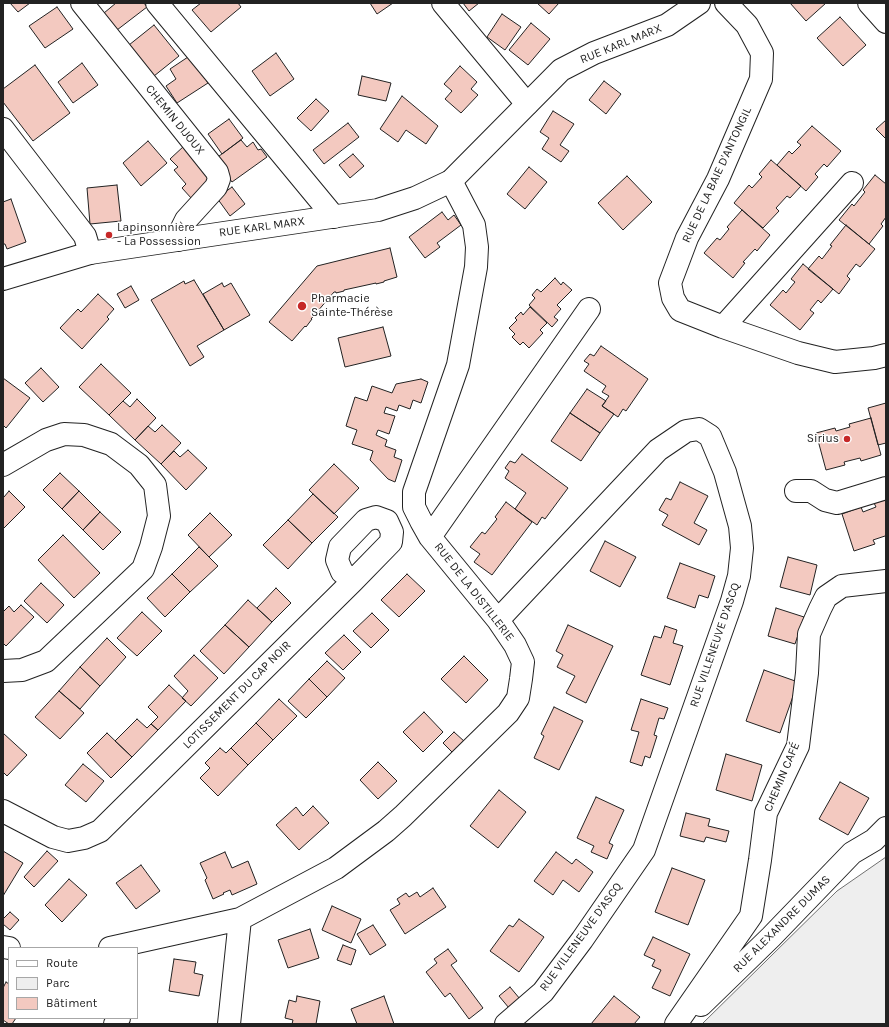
<!DOCTYPE html>
<html>
<head>
<meta charset="utf-8">
<style>
	body { margin:0 }
	#map { position:relative; width:889px; height:1027px; overflow:hidden; background:#fff; font-family:Karla,sans-serif }
	canvas { display:block }
	.frame { position:absolute; inset:0; border:4px solid #222; pointer-events:none }
	.legend { position:absolute; left:8px; top:947px; width:130px; height:72px; box-sizing:border-box; background:#fff; border:1px solid #a7a7a7; margin:0; padding:5px 7px; list-style:none; font-size:12px; color:#222 }
	.legend li { display:flex; align-items:center; gap:8px; height:20px }
	.legend b { width:20px; border:1px solid #a7a7a7 }
</style>
</head>
<body>
<div id="map">
<canvas width="889" height="1027"></canvas>
<div class="frame"></div>
<ul class="legend">
<li><b style="height:5px;background:#fff"></b>Route</li>
<li><b style="height:11px;background:#eee"></b>Parc</li>
<li><b style="height:11px;background:#f3c9c0"></b>Bâtiment</li>
</ul>
</div>
<script>
const context = document.querySelector('canvas').getContext('2d');
context.lineJoin = 'round';
function paint(path, color) {
  context.fillStyle = color;
  context.fill(path, 'evenodd');
}
function shape(rows) {
  const path = new Path2D();
  for (const r of rows) {
    path.moveTo(r[0], r[1]);
    for (let i = 2; i < r.length; i += 2) path.lineTo(r[i], r[i + 1]);
  }
  return path;
}
function strokePath(path, color, width, dash) {
  context.strokeStyle = color;
  context.lineWidth = width;
  context.lineCap = dash ? 'butt' : 'round';
  context.setLineDash(dash || []);
  context.stroke(path);
}
function drawText(font, color, halo, rows, align = 'center') {
  context.font = font + ' Karla,sans-serif';
  context.lineWidth = 3;
  context.setLineDash([]);
  context.textBaseline = 'middle';
  context.strokeStyle = halo;
  context.fillStyle = color;
  for (const [text, x, y, turn = 0] of rows) {
    context.save();
    context.translate(x, y);
    context.rotate((+turn || 0) * Math.PI / 180);
    context.textAlign = isNaN(turn) ? turn : align;
    if (halo) context.strokeText(text, 0, 0);
    context.fillText(text, 0, 0);
    context.restore();
  }
}
const green = shape([
	[886,857,886,1024,702,1024,837,891,886,857]
]);
paint(green, '#eee');
strokePath(green, '#6f6f6f', 1);
const building = shape([
	[10,3,30,3,18,12,10,3],
	[116,3,144,3,147,7,117,30,104,13,116,3],
	[201,3,238,3,241,7,211,32,192,10,201,3],
	[370,3,393,3,377,14,370,3],
	[463,3,479,3,469,11,463,3],
	[537,3,559,3,549,14,537,3],
	[790,3,826,3,806,21,790,3],
	[57,7,73,29,45,48,29,26,57,7],
	[502,14,521,27,505,50,487,37,502,14],
	[840,17,866,45,843,66,817,38,840,17],
	[531,23,550,39,528,65,509,50,531,23],
	[154,25,179,56,154,76,129,45,154,25],
	[276,53,294,79,270,96,252,71,276,53],
	[191,55,208,83,177,103,166,86,176,79,170,69,191,55],
	[82,63,98,85,73,103,58,82,82,63],
	[35,65,70,113,33,141,3,102,3,89,35,65],
	[460,66,477,82,471,89,478,95,461,113,445,99,452,91,444,84,460,66],
	[362,76,391,83,386,101,358,95,362,76],
	[604,81,621,94,606,114,589,100,604,81],
	[402,96,438,126,426,144,406,130,398,142,380,129,402,96],
	[316,99,329,111,311,131,297,118,316,99],
	[553,111,574,124,560,145,569,151,561,162,542,149,549,138,540,132,553,111],
	[229,119,243,138,222,154,208,134,229,119],
	[886,120,886,139,876,129,886,120],
	[348,123,359,137,324,164,313,150,348,123],
	[812,126,841,151,827,167,824,164,815,174,818,177,806,191,777,165,789,151,792,154,801,145,797,142,812,126],
	[241,140,247,147,253,142,258,150,261,149,267,157,232,182,215,159,241,140],
	[148,141,167,163,141,186,123,163,148,141],
	[184,146,214,180,192,199,182,188,186,184,174,170,178,167,170,159,184,146],
	[353,154,364,166,350,178,339,165,353,154],
	[771,160,801,186,790,198,787,196,776,208,779,211,763,228,734,203,749,185,752,188,762,177,759,174,771,160],
	[529,167,547,182,525,209,507,194,529,167],
	[875,175,886,184,886,217,881,224,883,226,869,244,839,220,852,204,854,206,865,192,863,190,875,175],
	[627,176,652,202,623,230,598,203,627,176],
	[117,185,121,221,90,224,87,188,117,185],
	[232,187,245,204,230,216,217,198,232,187],
	[11,199,26,242,7,249,5,244,3,244,3,202,11,199],
	[742,210,770,235,757,251,755,249,743,262,745,263,733,278,704,253,717,238,720,240,729,229,727,227,742,210],
	[442,212,448,220,454,215,461,225,437,243,440,247,425,258,409,237,442,212],
	[846,225,875,249,860,267,856,264,847,276,850,279,839,294,808,269,819,256,822,259,832,246,830,245,846,225],
	[390,248,397,277,384,281,384,282,376,284,376,283,344,290,344,291,336,293,336,292,334,292,311,319,312,319,306,327,305,326,292,341,269,322,317,266,390,248],
	[803,264,833,289,821,303,818,300,810,310,814,313,800,330,770,305,783,290,786,293,795,282,791,279,803,264],
	[555,278,561,285,563,282,572,290,557,305,561,309,554,317,558,320,552,327,529,305,535,298,532,295,537,289,541,292,555,278],
	[194,280,224,330,197,346,204,357,190,366,151,300,184,281,185,284,194,280],
	[222,283,224,287,231,283,250,315,224,330,203,294,222,283],
	[131,286,139,300,125,308,117,294,131,286],
	[98,294,114,309,107,317,109,319,82,349,60,328,78,309,81,312,98,294],
	[530,307,547,323,540,330,543,333,529,348,523,342,520,345,512,337,515,334,509,328,517,320,515,318,521,312,523,315,530,307],
	[383,327,391,356,345,367,338,338,383,327],
	[601,346,648,379,626,411,623,409,618,417,602,406,609,396,602,392,606,386,584,371,589,364,584,361,590,354,594,356,601,346],
	[101,364,131,393,109,415,79,387,101,364],
	[41,368,59,387,43,402,25,383,41,368],
	[3,378,30,398,6,428,3,425,3,378],
	[421,379,428,382,421,403,413,400,410,409,399,405,397,411,386,407,384,413,395,416,389,434,378,430,376,435,387,440,385,446,396,450,394,457,402,460,395,482,388,479,370,460,373,451,352,444,357,430,346,426,355,397,367,401,372,386,392,393,396,384,421,379],
	[587,389,606,401,602,406,614,414,600,433,570,413,587,389],
	[137,399,156,418,135,440,109,415,123,401,130,407,137,399],
	[886,403,886,443,878,445,868,408,886,403],
	[570,413,600,433,581,461,551,441,570,413],
	[871,418,881,455,861,461,860,458,844,462,845,465,826,470,816,433,835,428,836,431,850,427,849,424,871,418],
	[162,425,181,443,161,464,135,440,148,426,155,432,162,425],
	[188,450,207,468,186,490,161,464,174,451,180,457,188,450],
	[522,454,568,488,545,519,542,517,537,525,515,509,526,493,505,478,509,471,505,468,510,461,515,463,522,454],
	[334,464,359,488,334,514,309,490,334,464],
	[60,473,79,491,62,509,43,490,60,473],
	[680,482,708,496,694,523,707,530,699,545,662,525,668,515,659,510,666,498,671,500,680,482],
	[9,491,25,507,3,529,3,496,4,497,9,491],
	[79,491,100,512,83,530,62,509,79,491],
	[313,494,338,517,312,543,288,520,313,494],
	[886,499,886,537,885,536,873,540,875,544,854,551,842,514,861,507,863,512,876,507,874,503,886,499],
	[506,502,532,522,492,575,474,562,480,554,470,547,482,532,485,534,497,519,495,517,506,502],
	[100,512,121,532,103,550,83,530,100,512],
	[210,513,232,535,209,557,188,535,210,513],
	[288,520,312,543,288,569,263,545,288,520],
	[63,535,100,573,74,598,38,560,63,535],
	[605,541,636,557,620,587,590,571,605,541],
	[199,547,218,566,190,592,172,574,199,547],
	[788,557,817,565,810,595,780,587,788,557],
	[680,563,715,576,708,598,699,595,695,608,667,598,680,563],
	[172,574,190,592,165,617,147,598,172,574],
	[407,574,425,591,399,617,381,600,407,574],
	[41,583,64,605,47,623,24,601,41,583],
	[276,588,291,603,272,622,257,608,276,588],
	[248,600,272,622,249,647,225,625,248,600],
	[21,605,34,617,6,646,3,643,3,612,9,606,14,612,21,605],
	[776,608,804,617,795,644,768,636,776,608],
	[142,612,162,631,137,656,117,638,142,612],
	[372,613,389,630,371,648,353,631,372,613],
	[225,625,249,647,224,674,200,651,225,625],
	[568,625,613,646,586,703,566,693,575,676,557,667,563,655,556,651,568,625],
	[665,626,677,630,673,643,683,646,670,685,641,675,654,636,661,638,665,626],
	[344,635,361,652,343,670,325,653,344,635],
	[107,638,126,657,100,686,80,667,107,638],
	[194,655,218,678,191,706,182,698,188,691,174,676,194,655],
	[464,656,488,680,466,703,441,679,464,656],
	[327,661,345,678,327,697,309,679,327,661],
	[80,667,100,686,80,709,59,691,80,667],
	[764,670,798,682,780,733,746,721,764,670],
	[309,679,327,697,306,718,288,701,309,679],
	[169,685,186,701,158,730,151,724,158,717,148,707,169,685],
	[59,691,84,713,60,739,35,717,59,691],
	[279,699,297,716,273,740,256,723,279,699],
	[641,699,668,708,664,719,659,718,654,735,657,736,650,758,645,756,642,766,630,762,639,732,631,730,641,699],
	[554,707,583,721,559,770,534,758,544,736,541,734,554,707],
	[424,712,443,732,423,752,403,732,424,712],
	[137,719,147,728,151,724,158,730,132,757,115,741,137,719],
	[256,723,273,740,248,765,231,748,256,723],
	[454,732,465,742,454,754,443,743,454,732],
	[3,733,27,755,7,776,3,772,3,733],
	[107,733,132,757,111,778,87,753,107,733],
	[220,748,226,753,231,748,248,765,218,796,200,778,210,768,205,763,220,748],
	[726,754,762,765,752,801,716,790,726,754],
	[378,762,397,781,378,799,360,780,378,762],
	[83,764,104,781,86,802,65,785,83,764],
	[840,782,869,798,848,835,819,819,840,782],
	[499,790,526,812,498,848,470,826,499,790],
	[596,797,624,810,609,843,613,845,607,859,591,852,594,846,577,838,596,797],
	[313,806,329,823,299,850,276,825,296,807,303,816,313,806],
	[686,813,710,819,708,826,729,831,726,842,706,837,704,842,680,836,686,813],
	[3,851,23,863,3,896,3,851],
	[47,851,58,861,34,887,24,877,47,851],
	[225,852,232,868,248,861,257,884,232,895,230,890,223,893,224,894,213,899,205,880,207,878,200,863,225,852],
	[556,852,572,864,576,859,593,872,579,892,563,880,553,895,534,881,556,852],
	[141,865,160,891,136,909,116,883,141,865],
	[672,868,705,880,688,925,655,912,672,868],
	[69,879,87,895,62,922,45,905,69,879],
	[433,888,446,907,405,934,390,910,400,904,397,899,406,893,409,897,417,892,420,897,433,888],
	[332,906,361,919,351,943,322,930,332,906],
	[10,912,19,920,10,930,3,924,3,919,10,912],
	[519,919,544,937,519,972,490,951,509,925,513,927,519,919],
	[373,925,386,945,370,955,357,934,373,925],
	[310,929,319,958,288,968,278,940,310,929],
	[653,937,690,954,670,996,652,988,661,970,652,966,655,960,644,955,653,937],
	[343,945,356,950,351,965,337,960,343,945],
	[448,949,457,961,451,965,483,1008,469,1019,450,993,445,997,426,972,437,963,434,959,448,949],
	[174,959,196,962,194,973,203,975,199,996,169,991,174,959],
	[6,982,9,984,9,1018,16,1018,12,1024,9,1024,3,1020,3,988,6,982],
	[510,987,520,999,509,1008,499,996,510,987],
	[297,996,320,1001,316,1024,292,1024,293,1020,285,1018,289,1000,296,1002,297,996],
	[384,996,394,1024,357,1024,351,1009,384,996],
	[614,996,640,1017,634,1024,591,1024,614,996]
]);
paint(building, '#f3c9c0');
strokePath(building, '#222', 1);
const minor = shape([
	[82,3,217,172,219,179,216,187,186,220,181,230,178,240],
	[157,3,334,217],
	[443,3,527,104],
	[726,3,747,25,762,53,761,79,718,179,687,238,670,283,673,298,680,310,723,327,798,353,835,362,874,358,886,355],
	[869,3,886,22],
	[3,129,85,236,90,253],
	[723,327,852,183],
	[3,465,46,440,64,434,84,435,111,444,139,465,155,485,159,516,151,547,143,569,46,661,22,670,3,671],
	[796,491,811,491,825,500,837,503,886,488],
	[430,537,589,309],
	[498,620,658,450,686,431,699,429,710,436,725,472,740,526,742,548,739,576,732,601,644,850,582,940,543,992,506,1024],
	[3,811,53,837,68,841,84,838,100,831,353,581,391,542,392,532,387,521,376,517,366,520,340,547,337,560,342,572,353,581],
	[3,947,9,948],
	[110,948,240,919,336,868,386,831,403,816,508,713,518,698,521,679,523,662,515,645,498,620,430,537,421,521,414,507,414,492,458,365,476,267,477,247,474,225,451,181],
	[701,1005,771,937,852,853,874,840,886,828],
	[115,1024,119,1018],
	[229,1024,240,919],
	[676,1024,751,916,760,860,766,813,798,746,807,673,809,634,820,609,826,597,842,586,886,581]
]);
const major = shape([
	[3,279,90,253,378,210,415,198,451,181,561,70,594,53,667,25,699,3]
]);
strokePath(minor, '#222', 24);
strokePath(major, '#222', 24);
strokePath(minor, '#fff', 22);
strokePath(major, '#fff', 22);
for (const [x, y, r, color] of [
	[109,235,4,"#c62828"],
	[302,306,5,"#c62828"],
	[847,439,4,"#c62828"]
]) {
  const dot = new Path2D();
  dot.arc(x, y, r, 0, 2 * Math.PI);
  context.fillStyle = color;
  context.fill(dot);
  strokePath(dot, '#fff', 1.5);
}
drawText('12px', '#222', '#fff', [
	["RUE KARL MARX",621,44,-22],
	["CHEMIN DIJOUX",175,120,51],
	["RUE DE LA BAIE D'ANTONGIL",717,175,-65],
	["RUE KARL MARX",262,227,-8],
	["RUE DE LA DISTILLERIE",474,592,52],
	["RUE VILLENEUVE D'ASCQ",715,645,-71],
	["LOTISSEMENT DU CAP NOIR",237,695,-45],
	["CHEMIN CAFÉ",782,777,-67],
	["RUE ALEXANDRE DUMAS",782,924,-45],
	["RUE VILLENEUVE D'ASCQ",581,937,-54]
]);
drawText('12px', '#222', '#fff', [
	["Lapinsonnière",117,228],
	["- La Possession",117,242],
	["Pharmacie",311,299],
	["Sainte-Thérèse",311,313],
	["Sirius",839,439,"right"]
], 'left');
</script>
</body>
</html>
